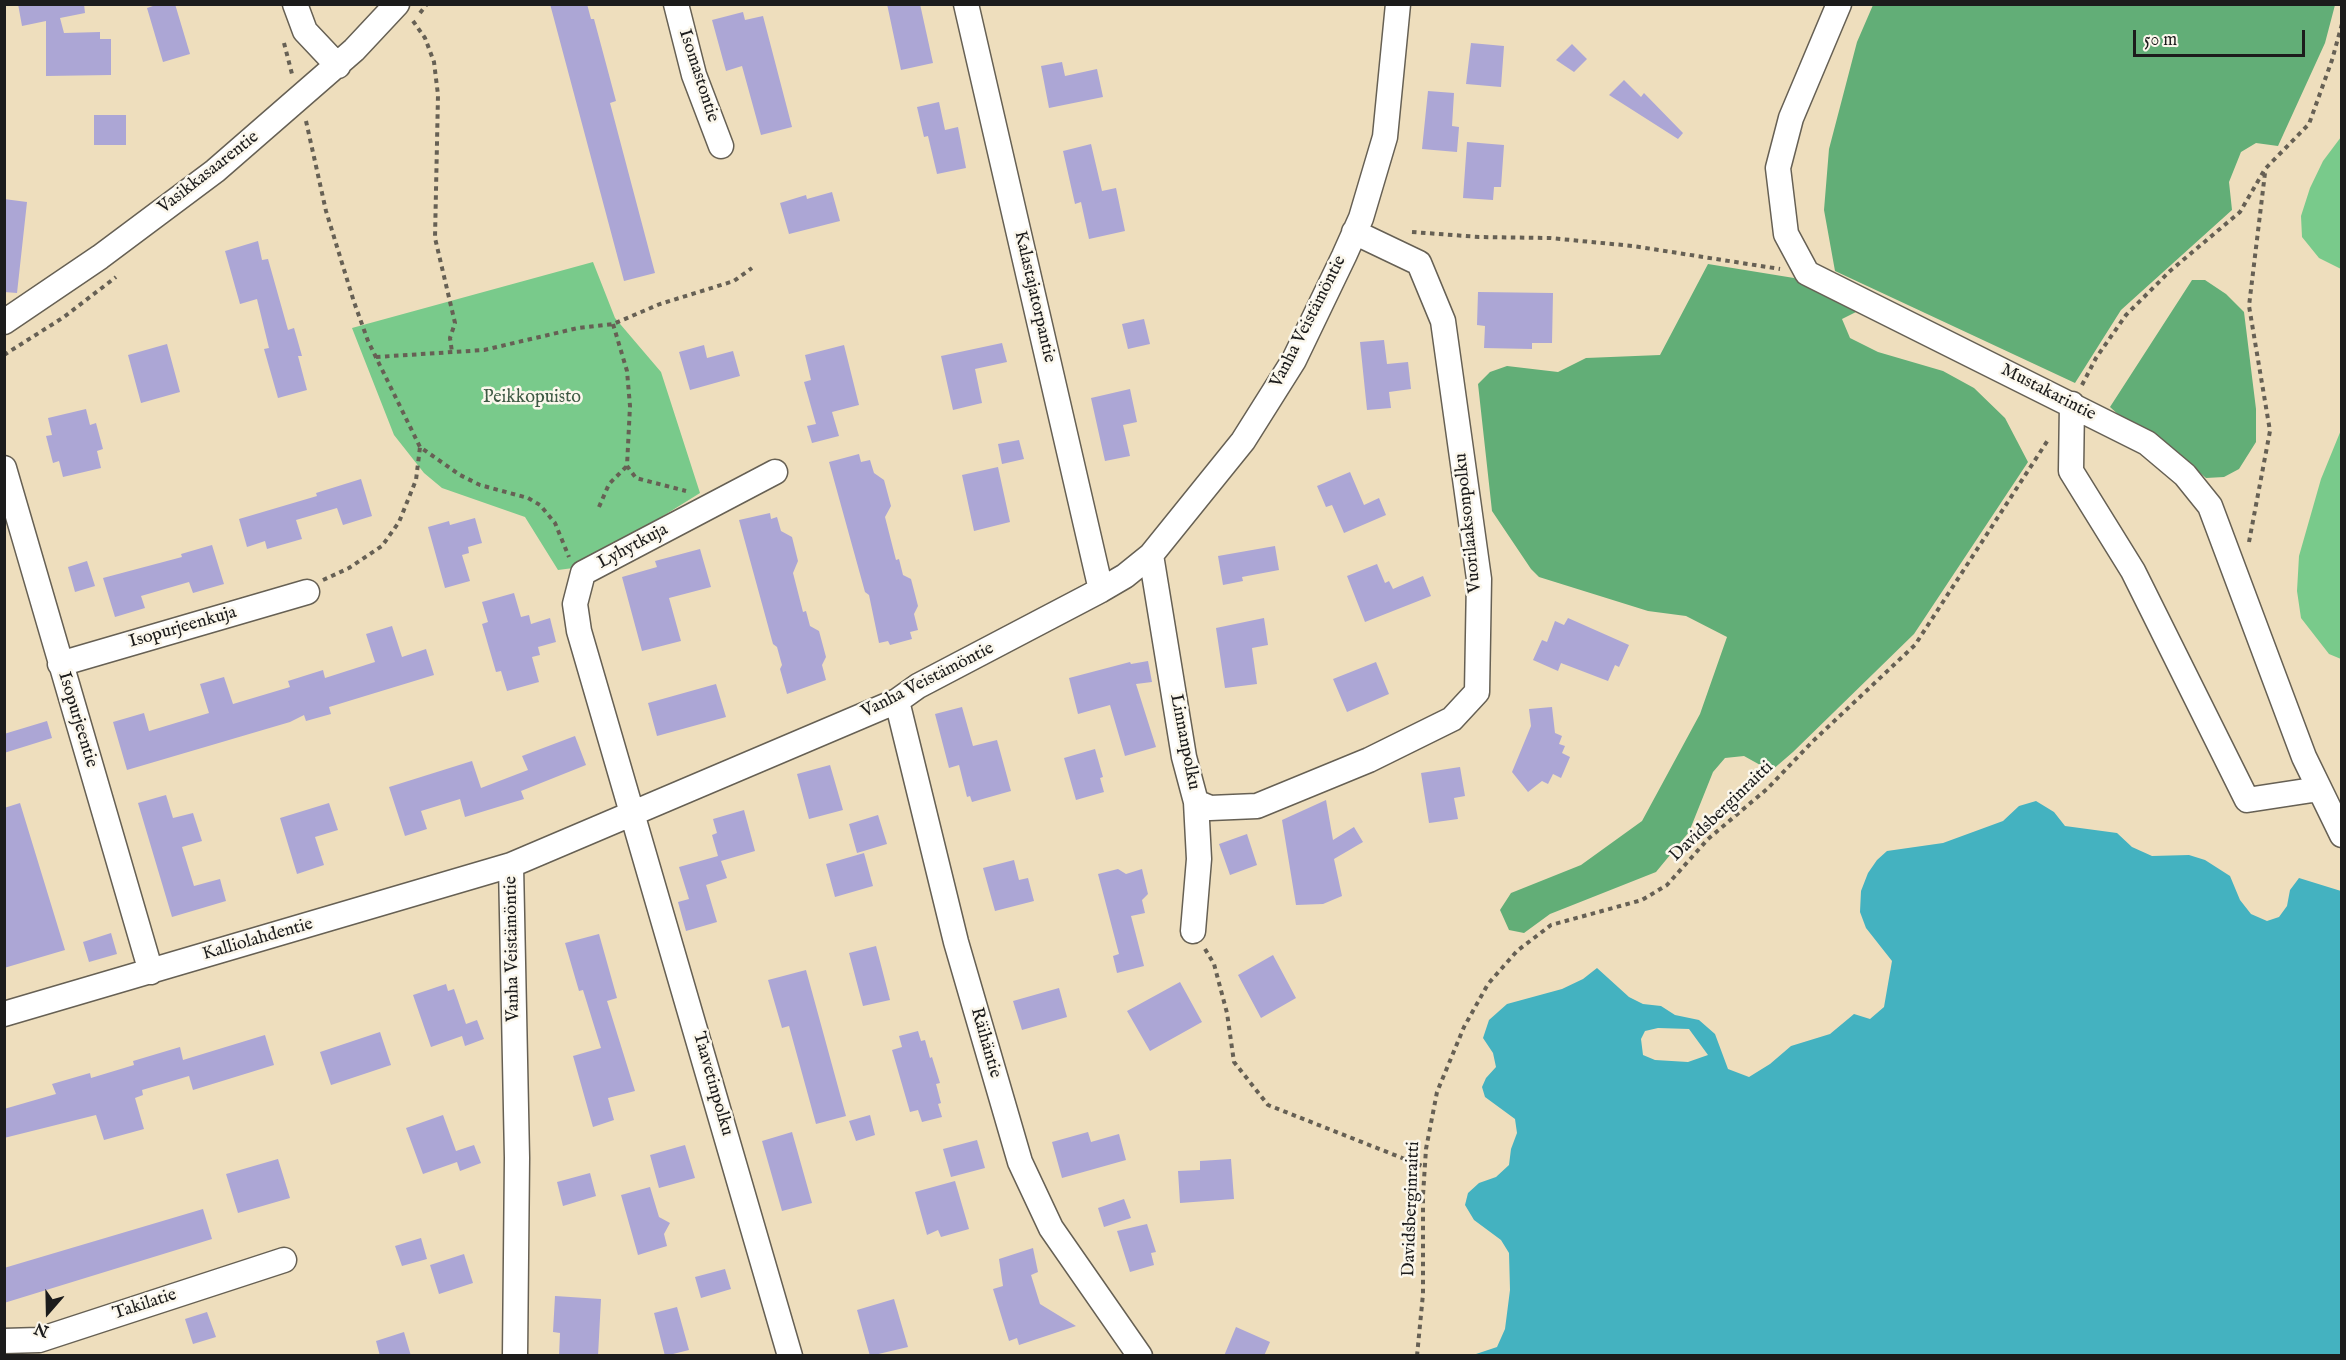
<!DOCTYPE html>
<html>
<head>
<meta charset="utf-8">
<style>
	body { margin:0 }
	#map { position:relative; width:2346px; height:1360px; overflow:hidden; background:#eedebd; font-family:"IM FELL English",serif }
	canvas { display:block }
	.frame { position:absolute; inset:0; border:6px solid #1c1c1c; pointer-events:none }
	.north { position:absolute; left:18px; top:1282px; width:60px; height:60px; -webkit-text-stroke:4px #fbf7ec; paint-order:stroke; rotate:200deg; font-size:16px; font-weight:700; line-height:24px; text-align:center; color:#1c1c1c }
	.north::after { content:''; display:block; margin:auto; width:21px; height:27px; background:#1c1c1c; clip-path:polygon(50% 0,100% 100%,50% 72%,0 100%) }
	.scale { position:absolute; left:2133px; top:30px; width:172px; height:27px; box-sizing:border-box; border:3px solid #1c1c1c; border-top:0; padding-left:8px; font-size:18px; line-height:21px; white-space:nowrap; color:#1c1c1c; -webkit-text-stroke:4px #fbf7ec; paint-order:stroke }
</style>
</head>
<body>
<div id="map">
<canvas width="2346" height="1360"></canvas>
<div class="frame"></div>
<div class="north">N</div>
<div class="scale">50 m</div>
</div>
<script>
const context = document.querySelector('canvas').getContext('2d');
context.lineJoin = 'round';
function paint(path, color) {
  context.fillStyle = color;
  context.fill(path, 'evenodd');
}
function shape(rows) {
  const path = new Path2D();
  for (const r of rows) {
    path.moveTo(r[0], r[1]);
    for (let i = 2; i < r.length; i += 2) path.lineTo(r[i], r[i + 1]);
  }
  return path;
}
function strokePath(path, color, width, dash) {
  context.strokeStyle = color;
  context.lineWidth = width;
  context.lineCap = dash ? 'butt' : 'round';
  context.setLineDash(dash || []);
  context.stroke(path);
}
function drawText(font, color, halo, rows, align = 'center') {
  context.font = font + ' "IM FELL English",serif';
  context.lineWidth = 5;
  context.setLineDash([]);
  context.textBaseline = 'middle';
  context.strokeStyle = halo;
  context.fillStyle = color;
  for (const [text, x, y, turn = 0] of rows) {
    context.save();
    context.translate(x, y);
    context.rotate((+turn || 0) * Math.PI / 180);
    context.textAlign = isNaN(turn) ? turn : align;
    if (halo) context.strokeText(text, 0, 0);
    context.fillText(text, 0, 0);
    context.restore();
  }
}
paint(shape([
	[2341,137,2341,269,2319,258,2302,237,2301,216,2310,188,2323,161],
	[593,262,615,318,661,372,700,493,581,567,558,570,525,517,442,488,424,473,394,435,352,328],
	[2341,430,2341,659,2329,654,2301,618,2297,591,2299,556,2321,479]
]), '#79ca8b');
paint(shape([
	[1873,5,1873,4,2335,5,2325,43,2278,146,2256,143,2241,152,2229,182,2232,210,2121,310,2075,383,1835,271,1824,210,1829,149,1857,42],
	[1708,264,1794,278,1856,312,1842,319,1850,338,1878,352,1943,371,1974,388,2005,418,2028,462,1914,634,1793,752,1771,771,1744,756,1725,758,1713,772,1689,832,1656,872,1550,914,1524,933,1509,930,1500,910,1511,893,1581,865,1642,821,1700,714,1727,637,1686,616,1648,611,1539,577,1531,569,1492,511,1478,384,1490,372,1507,366,1558,372,1586,358,1660,355],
	[2192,280,2205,280,2226,294,2244,312,2256,409,2256,442,2239,469,2224,477,2206,478,2170,447,2122,418,2110,407]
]), '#62ae77');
paint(shape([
	[2036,801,2054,812,2065,826,2117,833,2132,847,2152,856,2189,855,2205,860,2230,876,2240,900,2251,914,2267,921,2279,917,2287,906,2290,890,2299,878,2341,891,2341,1355,1473,1355,1497,1347,1505,1329,1510,1290,1509,1253,1501,1240,1474,1220,1465,1205,1468,1193,1479,1183,1496,1177,1509,1165,1511,1149,1517,1133,1515,1119,1485,1097,1482,1087,1486,1078,1496,1067,1493,1053,1483,1038,1489,1020,1507,1004,1562,989,1583,979,1597,968,1629,997,1643,1004,1661,1006,1675,1015,1699,1020,1715,1034,1728,1069,1749,1077,1770,1064,1791,1046,1830,1034,1854,1014,1870,1019,1884,1007,1892,961,1866,928,1860,912,1861,891,1868,873,1877,860,1887,851,1943,843,2003,821,2019,806],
	[1658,1028,1689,1029,1708,1055,1688,1062,1655,1060,1643,1055,1641,1039,1645,1031]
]), '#44b2c0');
paint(shape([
	[18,4,84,4,85,13,60,18,64,33,100,32,100,39,111,39,111,75,46,76,46,21,22,26],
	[159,4,175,4,190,54,163,62,147,8],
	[550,4,587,4,591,19,594,19,616,101,610,103,655,273,624,281],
	[887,4,920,4,933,63,901,70],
	[743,12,745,20,763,16,792,127,761,135,742,66,726,71,712,20],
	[1471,43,1504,46,1501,87,1466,84],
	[1572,44,1587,59,1574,72,1556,60],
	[1062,62,1065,76,1097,69,1103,97,1049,108,1041,66],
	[1624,80,1641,97,1644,93,1683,133,1678,139,1609,95],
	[1428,91,1454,93,1452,126,1459,127,1457,152,1422,149],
	[939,102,945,130,958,127,966,168,937,174,928,136,924,137,917,107],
	[94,115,126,115,126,145,94,145],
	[1467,142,1504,145,1501,187,1494,187,1493,200,1463,198],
	[1091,144,1102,191,1116,188,1125,231,1089,239,1081,202,1075,204,1063,151],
	[832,192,840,221,789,234,780,203,806,195,807,199],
	[4,199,27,202,17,293,4,292],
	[258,241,262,260,268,259,288,330,294,328,302,356,298,356,307,390,278,398,264,349,269,348,257,299,240,304,225,251],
	[1478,292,1553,293,1552,343,1532,343,1532,349,1484,348,1485,326,1477,325],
	[1144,319,1150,344,1128,349,1122,324],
	[1384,340,1387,364,1408,362,1411,389,1389,392,1391,408,1367,410,1360,342],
	[1002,343,1007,362,975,369,982,403,953,410,941,356],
	[167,344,180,392,141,403,128,355],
	[704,345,707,358,733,351,740,376,690,390,679,352],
	[844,345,859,405,832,412,839,436,812,443,807,426,816,424,804,382,811,380,805,355],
	[1130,389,1137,422,1123,425,1130,456,1105,461,1091,398],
	[86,409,90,425,96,423,103,449,97,451,101,468,63,477,59,461,53,463,46,436,52,435,48,418],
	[1019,440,1024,459,1002,464,998,444],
	[859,454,861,462,870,460,874,473,884,480,891,506,885,517,896,560,899,559,903,575,911,579,918,606,914,614,918,630,910,632,912,639,890,645,888,641,879,643,869,595,865,592,829,462],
	[998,467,1010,522,974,531,962,475],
	[1350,472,1364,505,1379,498,1386,515,1344,533,1332,505,1326,507,1317,486],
	[361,479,372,516,343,525,337,508,296,520,302,539,267,549,265,541,247,547,239,519,317,496,316,493],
	[770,513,771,519,777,517,781,531,792,537,798,561,793,573,803,612,806,611,810,626,819,631,826,657,822,665,826,680,787,694,780,669,782,665,777,647,773,644,739,520],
	[475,518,482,543,468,547,469,553,462,555,470,581,445,588,428,527,449,521,450,525],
	[212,545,224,584,193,593,189,582,141,596,145,608,115,617,103,578,182,557,181,554],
	[1275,546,1279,570,1242,577,1243,581,1223,585,1218,556],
	[700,549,711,587,669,598,681,641,642,651,622,577,657,567,655,561],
	[87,561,95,586,75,592,68,567],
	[1377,564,1385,583,1389,581,1393,589,1423,576,1431,596,1365,622,1347,576],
	[514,593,521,617,529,615,531,624,550,618,556,642,538,647,540,655,532,657,539,682,507,691,501,671,496,672,482,624,488,622,482,602],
	[1264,618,1268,645,1252,648,1257,684,1225,688,1216,628],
	[1568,618,1629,645,1619,667,1615,665,1608,681,1561,663,1558,671,1533,660,1542,640,1547,642,1555,621,1564,625],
	[392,626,402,657,426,649,434,675,329,707,331,714,306,721,304,715,290,722,127,770,113,722,144,713,149,731,209,713,200,684,224,677,233,704,290,687,288,681,323,670,325,678,375,662,366,634],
	[1148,661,1152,682,1136,684,1156,747,1125,756,1110,705,1078,714,1069,678,1130,662,1131,664],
	[1376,662,1389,694,1347,712,1333,679],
	[716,684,726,717,657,736,648,703],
	[962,707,973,746,997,740,1011,791,972,802,970,796,967,797,959,765,949,768,935,714],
	[1552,707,1555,733,1562,736,1559,744,1565,746,1562,753,1570,757,1561,778,1553,774,1548,784,1542,781,1528,792,1512,772,1531,726,1529,709],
	[47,721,52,738,4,753,4,734],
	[575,736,586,765,521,791,524,799,465,817,460,799,421,811,427,829,405,836,389,787,472,761,481,788,528,770,522,756],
	[1095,749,1103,777,1100,778,1104,792,1076,800,1064,758],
	[830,765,843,810,809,819,797,774],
	[1460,767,1465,796,1454,798,1458,819,1429,823,1421,773],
	[166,795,173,818,193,813,202,841,182,847,194,886,220,879,226,901,172,917,138,803],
	[1326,800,1333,840,1354,827,1363,842,1334,859,1342,896,1323,904,1296,905,1282,820],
	[20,803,65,950,4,968,4,808],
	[329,803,338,830,315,837,324,865,297,874,280,818],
	[744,810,755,851,721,861,727,878,706,885,717,922,686,931,678,902,689,899,679,867,718,856,712,835,717,833,713,819],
	[878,815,887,844,857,853,849,824],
	[1247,834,1257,865,1230,875,1219,844],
	[864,853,873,886,835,897,826,864],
	[1014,860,1019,880,1028,878,1034,901,995,911,983,868],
	[1118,869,1126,874,1142,869,1148,894,1142,900,1145,913,1131,916,1144,966,1117,973,1113,956,1119,954,1098,874],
	[111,933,117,954,89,962,83,942],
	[599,934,617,998,607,1001,635,1091,608,1098,614,1120,593,1127,573,1056,601,1048,583,990,579,991,565,943],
	[876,946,890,1000,863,1006,849,953],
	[1273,955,1296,998,1261,1018,1238,975],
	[806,970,846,1116,816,1124,789,1026,782,1028,768,980],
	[1180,982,1202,1022,1150,1051,1127,1011],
	[446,984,448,991,454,989,466,1024,477,1020,484,1039,465,1046,462,1036,431,1047,413,995],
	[1059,988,1067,1017,1022,1030,1013,1001],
	[918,1031,921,1041,925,1040,930,1058,932,1057,940,1083,936,1084,941,1103,938,1104,942,1117,922,1122,918,1110,910,1112,892,1050,902,1047,899,1036],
	[380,1032,391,1065,331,1085,320,1052],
	[265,1035,274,1065,193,1090,189,1076,142,1090,143,1095,135,1098,144,1129,104,1140,96,1115,4,1138,4,1109,56,1094,52,1084,90,1073,91,1078,134,1065,133,1061,180,1047,183,1060],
	[443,1115,456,1151,474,1145,481,1163,460,1171,457,1162,423,1174,406,1128],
	[870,1115,875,1135,856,1141,849,1121],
	[792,1132,812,1203,782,1211,762,1141],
	[1088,1132,1091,1142,1119,1134,1126,1160,1062,1178,1052,1142],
	[977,1140,985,1168,951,1177,943,1149],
	[685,1145,695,1178,659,1188,650,1155],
	[278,1159,290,1198,238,1213,226,1174],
	[1231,1159,1234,1199,1180,1203,1178,1171,1200,1170,1200,1161],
	[590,1173,596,1196,563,1206,557,1182],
	[955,1181,969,1229,941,1237,938,1230,927,1235,915,1192],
	[650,1187,659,1217,670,1223,664,1234,667,1246,638,1255,621,1195],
	[1124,1199,1131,1218,1104,1227,1098,1208],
	[203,1209,212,1239,4,1303,4,1268],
	[1147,1224,1156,1252,1151,1253,1154,1265,1130,1272,1117,1231],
	[421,1238,427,1259,402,1266,395,1246],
	[1033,1248,1038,1272,1031,1275,1040,1304,1076,1326,1019,1345,1017,1338,1009,1341,993,1289,1003,1286,999,1259],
	[464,1254,473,1283,439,1294,430,1265],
	[725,1269,731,1289,701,1298,695,1277],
	[555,1296,601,1299,598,1356,559,1356,560,1333,553,1332],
	[894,1299,908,1347,870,1356,857,1310],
	[677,1307,689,1350,665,1356,654,1313],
	[207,1312,216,1337,193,1344,185,1319],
	[1236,1327,1270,1342,1264,1356,1224,1356],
	[404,1332,411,1356,380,1356,376,1341]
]), '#aca6d5');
const minor = shape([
	[295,4,305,31,338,66],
	[676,4,694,75,721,146],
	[966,4,1101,590],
	[1839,4,1791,118,1778,168,1786,234,1807,273,2147,443,2185,475,2210,506,2304,757,2342,835],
	[4,322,100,257,215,171,354,50,397,4],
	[2072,404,2071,471,2133,571,2247,800,2319,789],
	[4,468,151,972],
	[775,472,583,573,575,604,579,631,790,1356],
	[1151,555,1184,757,1196,802,1199,859,1193,931],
	[60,664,307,592],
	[897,701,956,942,1020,1162,1051,1228,1140,1356],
	[1196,802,1210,808,1257,806,1369,760,1452,719,1477,692,1479,579,1443,321,1419,263,1354,232],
	[4,1014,511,865],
	[4,1341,39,1340,284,1260],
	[515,1356,517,1158,511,865,897,701,918,686,1101,590,1125,576,1151,555,1243,441,1294,360,1344,256,1361,218,1385,137,1398,4]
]);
strokePath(minor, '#666054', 27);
strokePath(shape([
	[420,13,427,4],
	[413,21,425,38,434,62,438,95,435,238,455,323,450,338,452,352],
	[284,43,292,74],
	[306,121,326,211,354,302,368,341,420,447,460,475,480,485,528,498,540,505,555,523,569,557],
	[1412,232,1479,237,1550,238,1633,246,1780,269],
	[613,324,627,371,630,406,627,466,636,478,686,491],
	[4,355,64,317,116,277],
	[376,357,484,350,578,328,613,324,660,304,734,281,752,268],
	[2082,385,2096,358,2126,315,2170,271,2240,212,2265,169,2309,124,2332,60,2342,24],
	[599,507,609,484,627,466],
	[2249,542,2270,431,2249,306,2265,173],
	[323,580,349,568,382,546,399,522,416,480,420,447],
	[1205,949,1214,964,1227,1013,1234,1062,1268,1105,1425,1167],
	[1417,1356,1423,1294,1423,1195,1426,1149,1437,1092,1464,1027,1488,984,1517,951,1551,925,1642,900,1667,885,1708,839,1767,789,1812,742,1915,645,2048,440]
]), '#666054', 4, [4.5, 4.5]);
strokePath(minor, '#fff', 24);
drawText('18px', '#1c1c1c', '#fbf7ec', [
	["Isomastontie",698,76,72],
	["Vasikkasaarentie",209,173,-38],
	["Kalastajatorpantie",1034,297,77],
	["Vanha Veistämöntie",1309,322,-63],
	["Mustakarintie",2048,393,27],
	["Vuorilaaksonpolku",1469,523,-96],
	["Lyhytkuja",633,547,-28],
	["Isopurjeenkuja",183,628,-16],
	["Vanha Veistämöntie",928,681,-27],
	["Isopurjeentie",77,720,73],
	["Linnanpolku",1184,742,79],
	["Davidsberginraitti",1722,812,-44],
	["Kalliolahdentie",258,940,-16],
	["Vanha Veistämöntie",513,949,-91],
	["Räihäntie",985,1043,74],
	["Taavetinpolku",712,1084,74],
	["Davidsberginraitti",1412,1209,-88],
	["Takilatie",145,1305,-18]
]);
drawText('18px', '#3d5943', '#fbf7ec', [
	["Peikkopuisto",532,398]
]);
</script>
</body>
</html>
